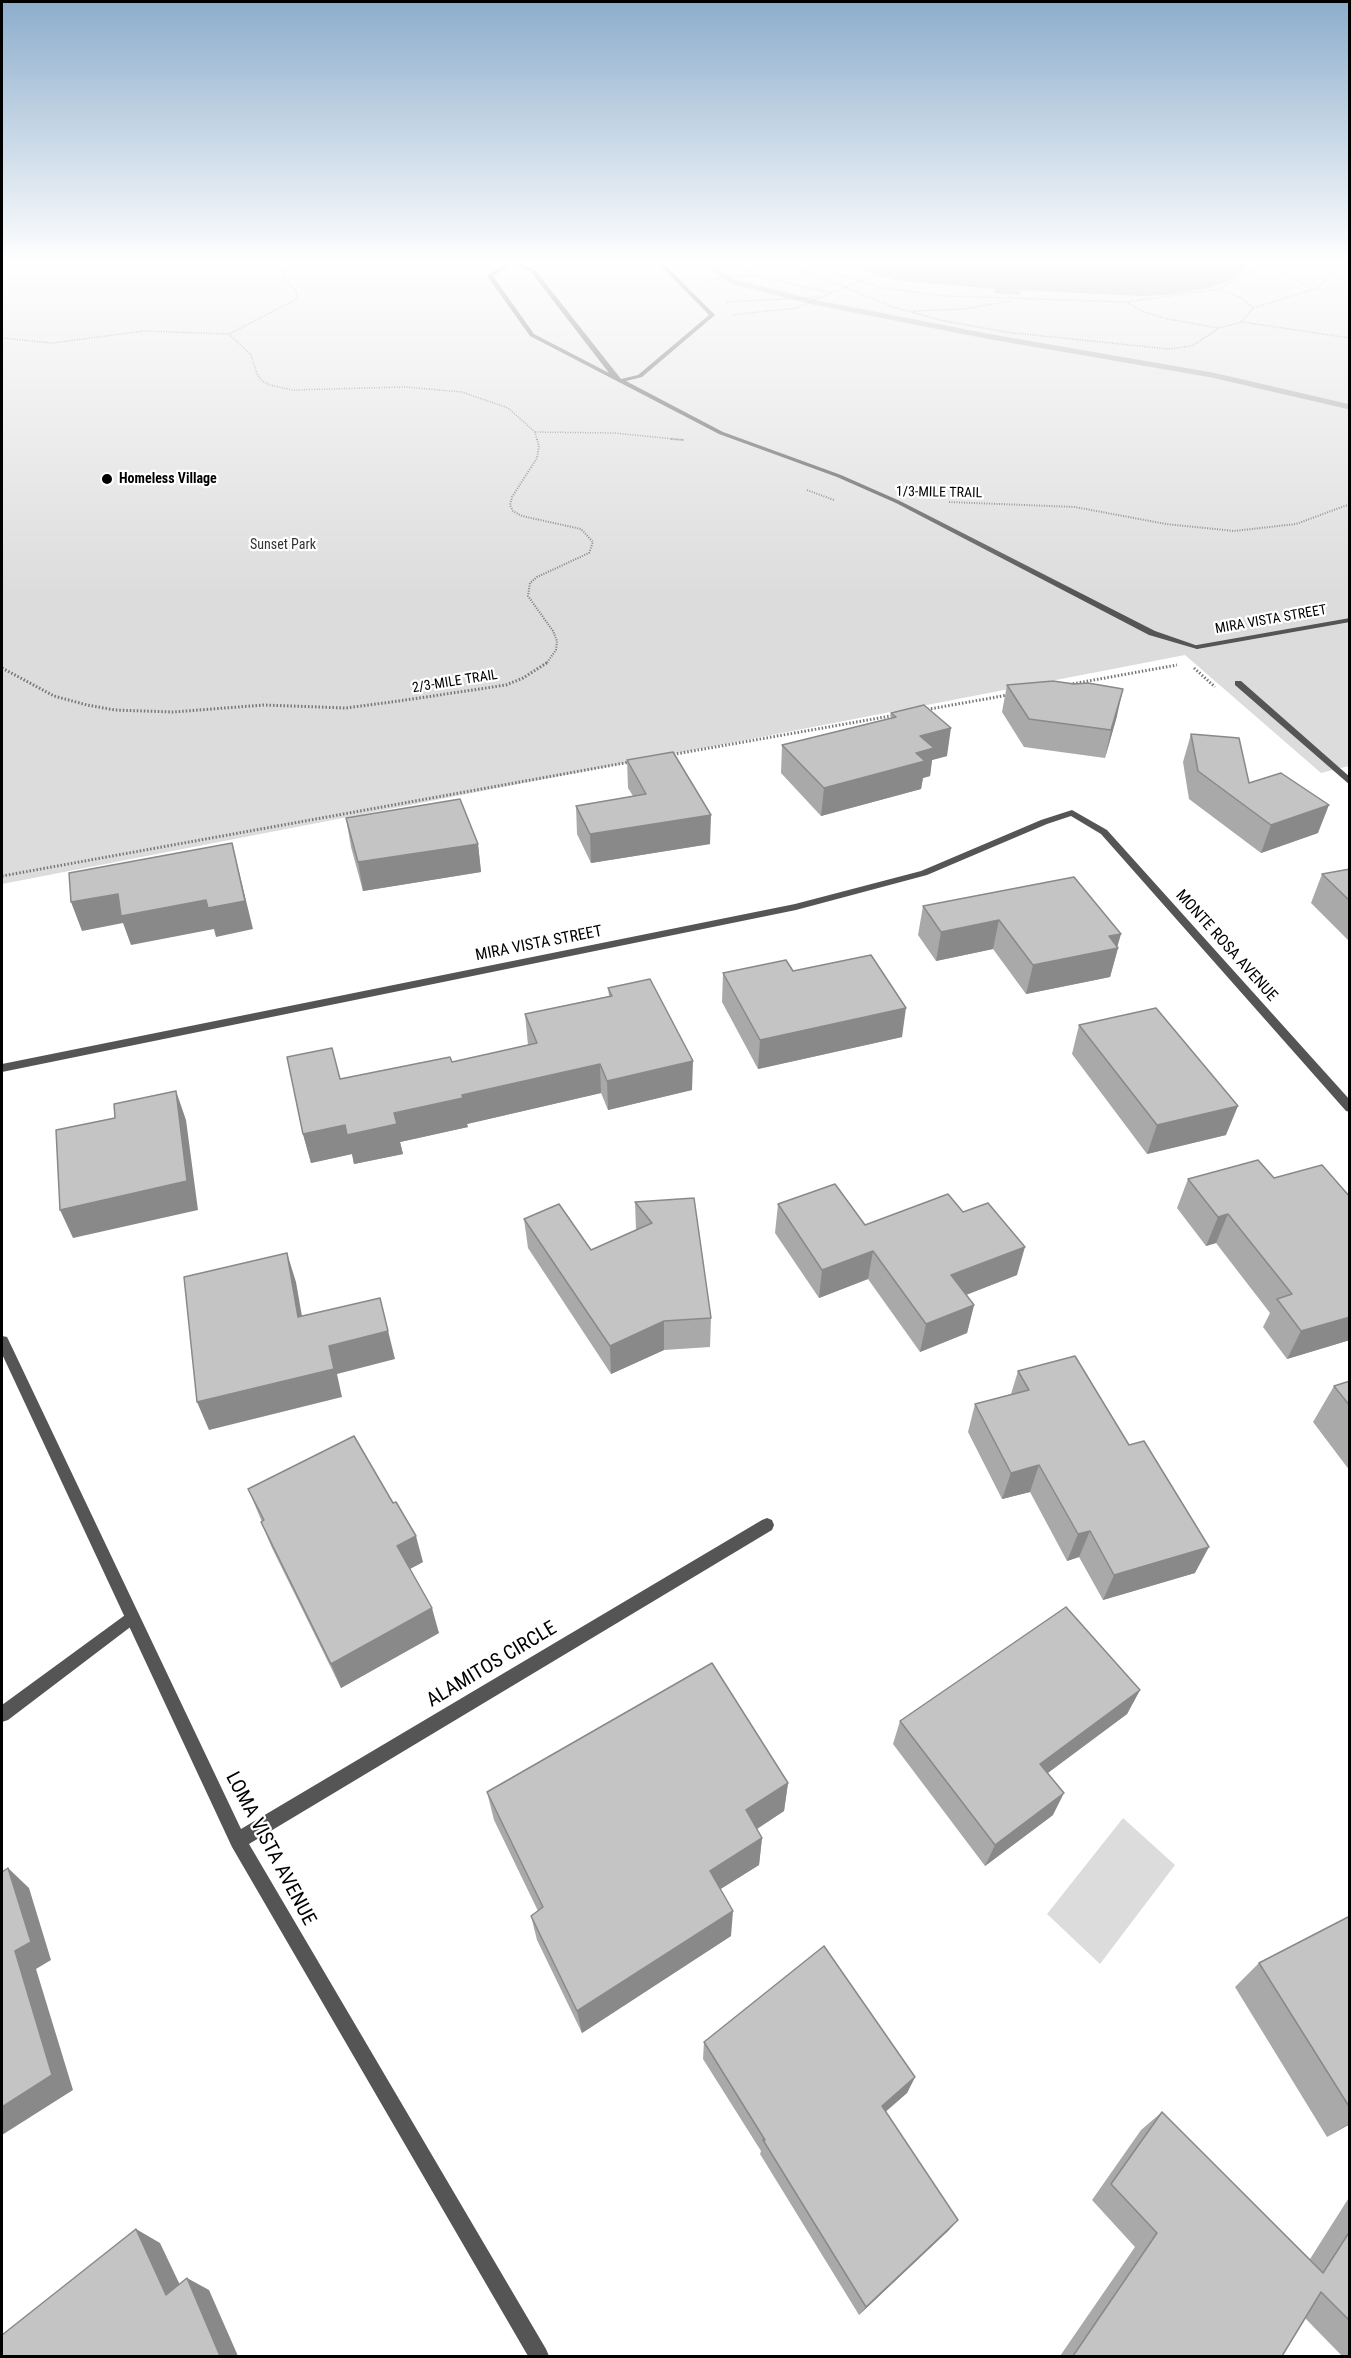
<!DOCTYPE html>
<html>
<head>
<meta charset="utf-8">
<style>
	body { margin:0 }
	#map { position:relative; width:1351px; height:2358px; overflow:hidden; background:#fff; font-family:"Roboto Condensed",sans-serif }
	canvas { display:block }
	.frame { position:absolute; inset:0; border:3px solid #000; pointer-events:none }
</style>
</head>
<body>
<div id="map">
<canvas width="1351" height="2358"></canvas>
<div class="frame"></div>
</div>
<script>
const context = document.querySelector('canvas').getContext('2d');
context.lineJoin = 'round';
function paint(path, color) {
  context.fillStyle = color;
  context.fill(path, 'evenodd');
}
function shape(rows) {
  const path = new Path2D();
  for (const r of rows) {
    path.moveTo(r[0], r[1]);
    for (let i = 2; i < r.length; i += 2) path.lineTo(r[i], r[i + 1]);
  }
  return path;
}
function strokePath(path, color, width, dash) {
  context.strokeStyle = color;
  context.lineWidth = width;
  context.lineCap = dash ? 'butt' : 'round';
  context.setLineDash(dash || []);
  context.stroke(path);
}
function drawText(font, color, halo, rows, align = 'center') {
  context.font = font + ' "Roboto Condensed",sans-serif';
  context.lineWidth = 4.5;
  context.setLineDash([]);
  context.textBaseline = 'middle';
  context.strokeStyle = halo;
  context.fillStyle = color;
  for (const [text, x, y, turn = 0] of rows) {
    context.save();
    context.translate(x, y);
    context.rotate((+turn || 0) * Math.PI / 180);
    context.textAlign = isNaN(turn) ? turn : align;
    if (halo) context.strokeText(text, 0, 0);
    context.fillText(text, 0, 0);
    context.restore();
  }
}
paint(shape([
	[2,264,1349,264,1349,766,1321,773,1185,655,2,884],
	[1123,1818,1175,1865,1100,1964,1047,1914]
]), '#dcdcdc');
paint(shape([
	[844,264,1250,264,1234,279,1210,288,1167,295,1140,296,1016,290,1021,292,1020,295,994,293,995,289,894,280]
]), '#a3a3a3');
strokePath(shape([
	[706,264,733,282,818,303,986,336,1212,375,1350,407]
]), '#a3a3a3', 5);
strokePath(shape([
	[739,264,753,275,832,293],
	[789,264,893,307,940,320,1005,332,1168,349,1192,346,1219,328,1242,322,1350,338],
	[822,264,834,273,883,288,945,296,1127,302,1219,289,1242,298,1253,308],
	[1268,264,1312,289],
	[709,280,752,275],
	[1220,288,1262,264],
	[727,302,821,297],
	[1128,303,1144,312,1168,319,1218,328],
	[914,311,964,309,1011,301],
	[732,315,796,308,877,274],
	[1242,321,1253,308,1318,288,1342,264],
	[229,334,251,355,257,374,262,381,270,385,292,390,405,387,462,392,508,408,535,432,537,440],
	[2,338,52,343,144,331,229,334,297,299,296,291,283,276,284,271,305,264],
	[535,432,614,433,684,440]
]), '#777', 1.5, [1, 1.5]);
strokePath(shape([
	[537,439,539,446,537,458,512,497,510,505,513,511,522,516,581,529,593,542,589,553,537,577,530,583,528,596,553,631,557,641,556,650,546,664],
	[671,439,684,440],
	[807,490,834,500],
	[949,502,1075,507,1166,524,1234,531,1296,524,1350,504]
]), '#777', 2, [1, 1.5]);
strokePath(shape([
	[2,668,54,696,87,705,115,710,173,712,264,705,346,708,399,701,506,685,523,678,548,662],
	[1194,668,1215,687],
	[1066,685,1177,665],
	[924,710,1008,695],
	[670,755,896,715],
	[2,876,630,762]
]), '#777', 3, [1.5, 2]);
paint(shape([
	[505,264,511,264,493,276,534,334,609,373,531,272,513,264,520,264,535,270,621,379,638,375,709,315,659,264,664,264,715,315,642,377,626,381,723,432,841,475,900,501,1155,631,1201,647,1197,649,1149,635,896,503,837,477,719,434,530,336,487,276,505,264],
	[1235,681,1241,681,1350,777,1350,785,1235,685,1235,681],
	[132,1610,137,1612,140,1617,137,1622,8,1720,2,1722,2,1705,132,1610]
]), '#555');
paint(shape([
	[1350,618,1350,622,1197,649,1193,647,1197,645,1350,618],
	[1072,810,1107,830,1350,1100,1350,1112,1346,1111,1101,834,1071,816,1047,824,927,875,796,910,2,1072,2,1064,795,904,921,871,1041,820,1072,810],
	[2,1336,7,1337,9,1341,241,1829,762,1520,767,1518,772,1520,774,1525,772,1530,249,1844,546,2349,549,2356,528,2356,232,1847,2,1354,2,1336]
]), '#555');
paint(shape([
	[1007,685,1117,716,1105,758,1024,747,1002,712],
	[891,713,947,756,932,760,930,776,923,778,921,789,821,816,781,773,782,745,891,718],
	[1191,734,1249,783,1318,833,1261,853,1189,799,1183,762],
	[627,760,710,844,591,863,577,834,576,806,633,796,628,788],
	[346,818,478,844,481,872,363,891,351,847],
	[1350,869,1350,942,1311,903,1322,874],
	[1074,877,1118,948,1110,977,1026,994,993,949,936,961,918,935,923,906],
	[723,973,902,1037,758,1069,722,1002],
	[608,988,692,1090,608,1110,601,1093,467,1124,468,1127,400,1142,403,1154,354,1164,352,1154,311,1163,303,1134,340,1079,452,1062,528,1045,525,1014,609,996],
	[1079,1025,1226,1135,1147,1154,1072,1054],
	[1274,1178,1350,1197,1350,1340,1287,1359,1263,1327,1270,1313,1216,1243,1206,1246,1177,1208,1188,1179],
	[694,1198,711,1318,710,1347,664,1350,611,1374,528,1248,524,1219,591,1250,636,1230,635,1202],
	[778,1204,865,1225,1017,1275,966,1295,974,1305,967,1333,920,1352,868,1279,819,1298,775,1233],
	[1018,1371,1195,1573,1103,1600,1079,1557,1067,1561,1030,1492,1002,1499,968,1432,975,1404,1011,1394],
	[1350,1381,1350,1471,1313,1422,1334,1386],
	[248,1489,423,1562,410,1569,439,1633,341,1688,272,1548,261,1522,262,1522],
	[1140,1690,1127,1714,1048,1773,1053,1815,985,1866,893,1744,900,1721],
	[788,1783,784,1811,757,1829,762,1838,759,1865,720,1889,731,1936,582,2033,537,1940,531,1916,538,1911,494,1820,487,1792],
	[1350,1916,1350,2124,1327,2137,1235,1987,1259,1963],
	[704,2042,915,2077,907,2093,885,2112,958,2220,948,2231,859,2315,760,2154,761,2151,703,2059],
	[1162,2112,1310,2259,1350,2196,1350,2356,1342,2356,1305,2318,1282,2356,1060,2356,1135,2247,1092,2200,1141,2130]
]), '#a9a9a9');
paint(shape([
	[1123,689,1117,716,1105,758,1111,730],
	[951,728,947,756,932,760,930,776,923,778,921,789,821,816,824,788,920,736],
	[1329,805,1318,833,1261,853,1271,825],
	[711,815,710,844,591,863,590,834],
	[232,843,253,929,216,937,214,929,131,945,123,923,82,931,71,902,118,894],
	[478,844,481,872,363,891,358,862],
	[999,920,993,949,936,961,941,932],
	[1121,934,1117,948,1118,948,1110,977,1026,994,1033,965,1109,936],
	[906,1008,902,1037,758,1069,760,1040],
	[693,1061,692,1090,608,1110,607,1081],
	[600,1064,601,1093,467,1124,468,1127,400,1142,403,1154,354,1164,352,1154,311,1163,303,1134,394,1113,462,1095],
	[176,1091,186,1120,198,1210,73,1238,60,1210],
	[1238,1106,1226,1135,1147,1154,1157,1125],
	[1228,1214,1216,1243,1206,1246,1218,1217],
	[1025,1247,1017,1275,945,1303,951,1275],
	[873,1251,868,1279,819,1298,822,1270],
	[287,1253,296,1282,307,1345,298,1317],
	[380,1298,395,1359,337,1374,342,1397,209,1430,197,1402,329,1346],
	[974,1305,967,1333,920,1352,926,1324],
	[1350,1317,1350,1340,1287,1359,1301,1331],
	[664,1321,664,1350,611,1374,610,1346],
	[1039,1465,1030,1492,1002,1499,1011,1473],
	[1090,1531,1079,1557,1067,1561,1078,1534],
	[416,1536,423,1562,404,1572,397,1546],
	[1209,1547,1195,1573,1103,1600,1114,1575],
	[432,1608,439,1633,341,1688,331,1664],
	[1140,1690,1127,1714,1030,1786,1040,1764],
	[788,1783,784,1811,743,1838,746,1810],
	[1064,1793,1053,1815,985,1866,995,1845],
	[762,1838,759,1865,708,1897,710,1871],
	[8,1868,29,1888,51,1960,36,1969,73,2090,2,2135,2,2107,15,1951],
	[733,1911,731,1936,582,2033,577,2011],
	[915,2077,907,2093,875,2121,882,2106],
	[1350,2123,1350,2124,1327,2137],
	[958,2220,948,2231,859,2315,866,2307],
	[136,2229,160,2243,190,2306,166,2295],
	[187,2278,209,2290,238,2356,220,2356]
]), '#898989');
const building = shape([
	[1053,681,1074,684,1088,683,1123,689,1111,730,1029,719,1007,685,1053,681],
	[924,705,951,728,920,736,934,748,916,753,925,761,824,788,782,745,896,717,891,713,924,705],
	[1191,734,1239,738,1249,783,1281,773,1329,805,1271,825,1198,771,1191,734],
	[673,752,711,815,590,834,576,806,646,794,627,760,673,752],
	[460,799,478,844,358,862,346,818,460,799],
	[232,843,245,901,208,908,206,900,121,916,118,894,71,902,69,873,232,843],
	[1350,869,1350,901,1322,874,1350,869],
	[1074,877,1121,934,1109,936,1118,948,1033,965,999,920,941,932,923,906,1074,877],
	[871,955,906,1008,760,1040,723,973,786,960,793,971,871,955],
	[650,979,693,1061,607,1081,600,1064,462,1095,463,1098,394,1113,397,1124,347,1135,345,1125,303,1134,287,1057,332,1048,340,1079,450,1057,452,1062,537,1043,525,1014,612,996,608,988,650,979],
	[1156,1008,1238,1106,1157,1125,1079,1025,1156,1008],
	[176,1091,187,1181,60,1210,56,1130,115,1118,114,1104,176,1091],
	[1258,1160,1274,1178,1322,1165,1350,1197,1350,1317,1301,1331,1277,1299,1292,1294,1228,1214,1218,1217,1188,1179,1258,1160],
	[835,1184,865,1225,948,1194,963,1212,988,1203,1025,1247,951,1275,974,1305,926,1324,873,1251,822,1270,778,1204,835,1184],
	[694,1198,711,1318,664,1321,610,1346,524,1219,559,1204,591,1250,652,1223,635,1202,694,1198],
	[287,1253,298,1317,380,1298,388,1331,329,1346,334,1369,197,1402,184,1277,287,1253],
	[1075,1356,1129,1445,1144,1441,1209,1547,1114,1575,1090,1531,1078,1534,1039,1465,1011,1473,975,1404,1029,1390,1018,1371,1075,1356],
	[1350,1381,1350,1406,1334,1386,1350,1381],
	[354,1436,393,1503,396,1502,416,1536,397,1546,432,1608,331,1664,261,1522,264,1520,248,1489,354,1436],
	[1066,1607,1140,1690,1040,1764,1064,1793,995,1845,900,1721,1066,1607],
	[712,1663,788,1783,746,1810,762,1838,710,1871,733,1911,577,2011,531,1916,543,1907,487,1792,712,1663],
	[8,1868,31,1942,15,1951,52,2075,2,2107,2,1872,8,1868],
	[1350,1916,1350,2108,1259,1963,1350,1916],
	[824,1946,915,2077,882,2106,958,2220,866,2307,763,2140,765,2140,704,2042,824,1946],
	[1162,2112,1323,2273,1350,2231,1350,2321,1321,2292,1282,2356,1073,2356,1157,2233,1111,2184,1162,2112],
	[136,2229,166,2295,187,2278,220,2356,2,2356,2,2335,136,2229]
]);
paint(building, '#c4c4c4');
strokePath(building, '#898989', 1.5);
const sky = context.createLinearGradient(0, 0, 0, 594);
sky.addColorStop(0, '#8cadcc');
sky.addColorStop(0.44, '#fff');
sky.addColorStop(1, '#ffffff00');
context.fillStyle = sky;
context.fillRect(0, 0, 1351, 594);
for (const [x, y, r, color] of [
	[107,479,6,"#000"]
]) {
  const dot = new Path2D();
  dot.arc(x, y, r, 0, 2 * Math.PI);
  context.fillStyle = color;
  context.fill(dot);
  strokePath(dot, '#fff', 2);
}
drawText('bold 14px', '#000', '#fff', [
	["Homeless Village",119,479]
], 'left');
drawText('14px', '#000', '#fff', [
	["1/3-MILE TRAIL",939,493,1],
	["MIRA VISTA STREET",1271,620,-10],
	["2/3-MILE TRAIL",455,682,-9]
]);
drawText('14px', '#333', '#fff', [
	["Sunset Park",283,545]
]);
drawText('16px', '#000', '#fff', [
	["MIRA VISTA STREET",539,944,-11],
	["MONTE ROSA AVENUE",1226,946,48]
]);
drawText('20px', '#000', '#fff', [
	["ALAMITOS CIRCLE",492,1665,-31],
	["LOMA VISTA AVENUE",270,1849,62]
]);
</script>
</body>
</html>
